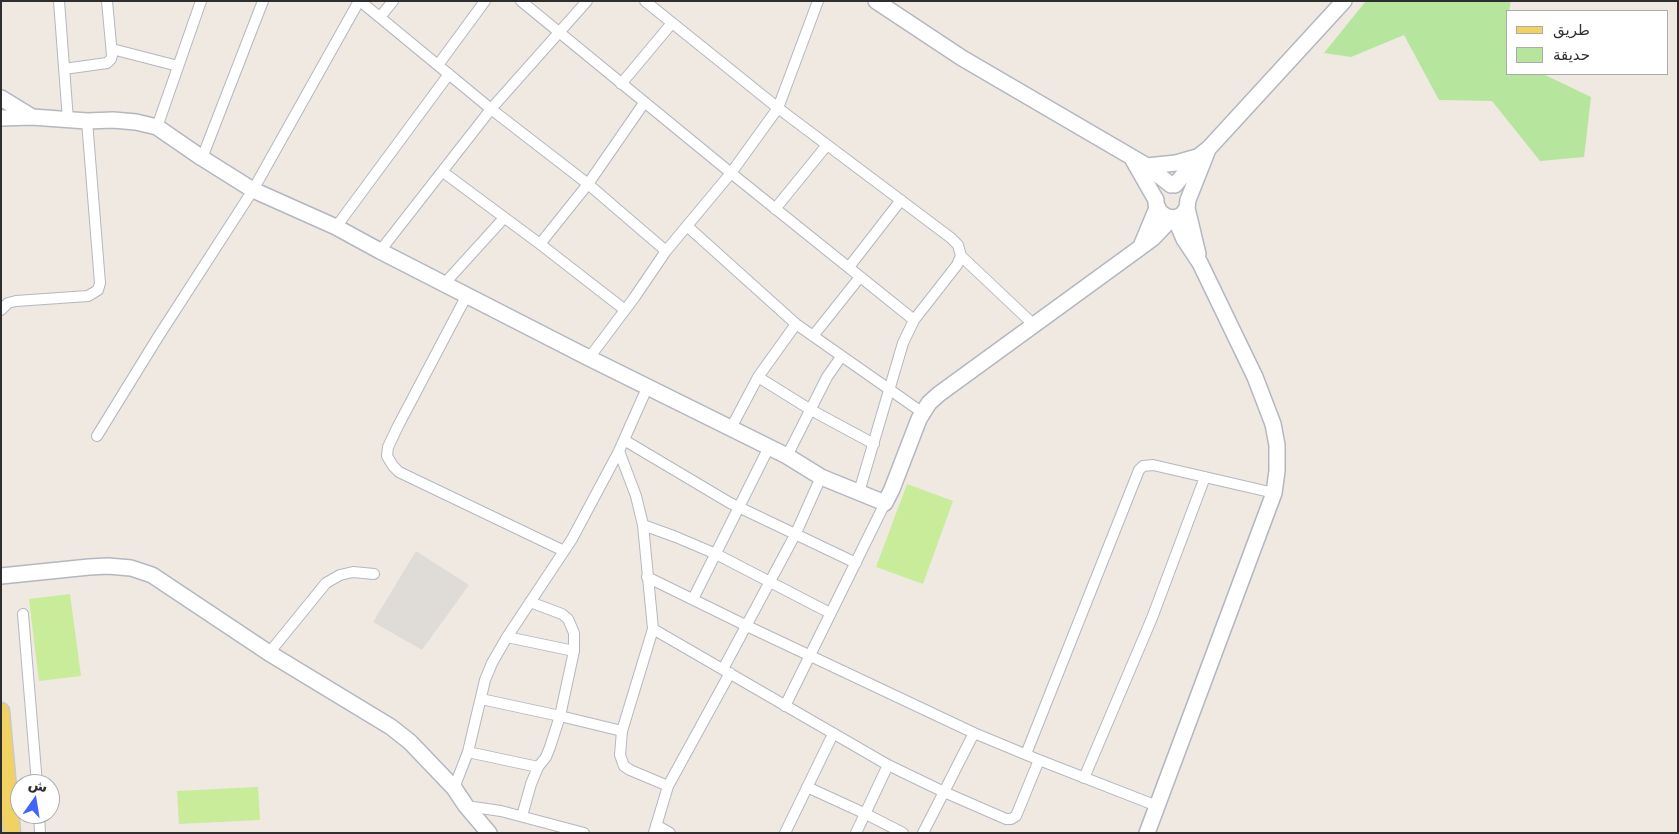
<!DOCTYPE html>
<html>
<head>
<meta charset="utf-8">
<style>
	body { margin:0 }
	#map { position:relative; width:1679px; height:834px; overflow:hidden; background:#efe9e1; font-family:"DejaVu Sans",Vazirmatn,sans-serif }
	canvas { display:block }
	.frame { position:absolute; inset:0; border:2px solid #2e2e2e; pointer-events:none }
	.legend { position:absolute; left:1506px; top:10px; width:162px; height:65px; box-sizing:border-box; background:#fff; border:1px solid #ababab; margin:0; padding:6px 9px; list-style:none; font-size:15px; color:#2e2e2e }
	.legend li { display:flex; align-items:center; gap:10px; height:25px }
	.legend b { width:25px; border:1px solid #ababab }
	.north { position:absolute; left:10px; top:774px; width:50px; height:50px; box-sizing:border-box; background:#fff; border:1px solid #ababab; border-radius:50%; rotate:13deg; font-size:14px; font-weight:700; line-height:20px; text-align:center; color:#2e2e2e }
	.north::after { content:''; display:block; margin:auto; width:18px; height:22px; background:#4264fb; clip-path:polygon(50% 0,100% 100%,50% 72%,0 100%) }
</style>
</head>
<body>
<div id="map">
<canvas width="1679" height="834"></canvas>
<div class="frame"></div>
<ul class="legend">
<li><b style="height:6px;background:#f2d163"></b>طريق</li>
<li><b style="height:14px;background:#b6e59e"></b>حديقة</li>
</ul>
<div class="north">ش</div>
</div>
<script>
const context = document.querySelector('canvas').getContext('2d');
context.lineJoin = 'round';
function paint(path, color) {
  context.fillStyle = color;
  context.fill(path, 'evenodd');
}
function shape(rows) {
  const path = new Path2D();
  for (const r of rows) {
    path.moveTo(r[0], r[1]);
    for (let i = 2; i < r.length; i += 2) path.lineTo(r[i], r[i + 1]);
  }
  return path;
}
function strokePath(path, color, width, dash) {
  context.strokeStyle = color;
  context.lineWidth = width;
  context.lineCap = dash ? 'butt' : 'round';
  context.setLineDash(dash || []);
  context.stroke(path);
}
paint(shape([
	[1366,1,1511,1,1509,11,1508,11,1506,27,1508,29,1508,74,1543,74,1591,97,1584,157,1540,161,1492,101,1439,100,1404,35,1351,57,1324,53]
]), '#b6e59e');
paint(shape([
	[907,484,953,501,923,584,876,567],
	[70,594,81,676,39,681,29,599],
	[258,787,260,820,179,824,177,791]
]), '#c9ec9a');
paint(shape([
	[416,551,469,585,422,650,373,622]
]), '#dfdcd8');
const street = shape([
	[59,1,68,120],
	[360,1,491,109,588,184,666,251],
	[521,1,731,173,914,320],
	[645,1,778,108,951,238,958,245,961,256,957,265,914,320,903,343,859,492],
	[380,17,393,1],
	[112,49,178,66],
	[438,65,485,1],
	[64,69,107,63,111,59,112,55,107,1],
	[621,84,672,23],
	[157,127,201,1],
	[202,158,263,1],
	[443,172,540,244,625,310],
	[775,209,827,145],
	[687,226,796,324,923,413],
	[336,227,449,74],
	[540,244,588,184,644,103],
	[380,251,491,109,587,1],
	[961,256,1033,324],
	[849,267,901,200],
	[445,283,504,218],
	[467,295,398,426,388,447,387,456,393,466,399,472,564,551],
	[1,310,8,303,16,301,88,296,98,290,100,283,87,121],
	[813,336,860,277],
	[589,358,634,298,666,251,731,173,778,108,818,1],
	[758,377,811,410,874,444],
	[731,428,758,377,796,324],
	[97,436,158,337,253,190,359,1],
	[624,440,730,503,856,563],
	[619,451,636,496,643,525,653,629,622,731,620,755,624,766,630,770,668,786],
	[787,456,827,377,841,357],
	[643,525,676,537,716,554,830,613],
	[647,577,747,626,974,733,1039,760,1157,806],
	[693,599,769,447],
	[23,614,37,784],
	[653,629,888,765,944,792,1006,819,1011,819,1016,816,1039,760],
	[507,637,574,651],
	[269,653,326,583,340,575,353,572,374,574],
	[723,669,796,533,821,477],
	[481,699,560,716,622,731],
	[785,706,885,503],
	[468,752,538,767],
	[1026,754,1139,470,1143,466,1153,465,1274,493],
	[1084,778,1152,618,1205,477],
	[807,787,866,814,903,833],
	[454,788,468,752,485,680,492,663,507,637,572,539,619,451,647,388],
	[466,806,501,811,584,833],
	[39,814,40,833],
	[522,816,531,784,538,767,546,757,550,747,560,716,574,651,574,633,568,619,562,614,530,602],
	[656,825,670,833],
	[654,833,668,786,730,673],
	[785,833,833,734],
	[856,833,888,765],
	[923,833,974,733]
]);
const secondary = shape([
	[876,1,962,58,1147,166,1171,185],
	[1,98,32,117],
	[1,118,32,117,87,121,113,120,136,122,157,127,202,158,253,190,336,227,380,251,589,358,787,456,821,477,885,503,892,489,919,419,929,403,939,394,1141,247,1153,238,1172,218],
	[1132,158,1156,200,1156,204,1160,212,1167,217,1175,218,1182,215,1187,208,1188,200,1207,152],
	[1147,166,1176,163,1197,157],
	[1175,185,1199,156,1209,148,1344,1],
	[1187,208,1198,254],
	[1142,244,1157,208],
	[1,576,89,567,108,566,131,568,152,575,269,653,391,727,410,742,454,788,466,806,489,833],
	[1147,833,1274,493,1277,471,1277,445,1273,424,1255,377,1200,263,1184,239,1175,218]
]);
const primary = shape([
	[1,711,12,833]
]);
strokePath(street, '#b4b7c1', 12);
strokePath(secondary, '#b4b7c1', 18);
strokePath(primary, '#c9c9c9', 19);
strokePath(street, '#fff', 10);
strokePath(secondary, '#fff', 15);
strokePath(primary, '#f2d163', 16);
</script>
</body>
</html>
